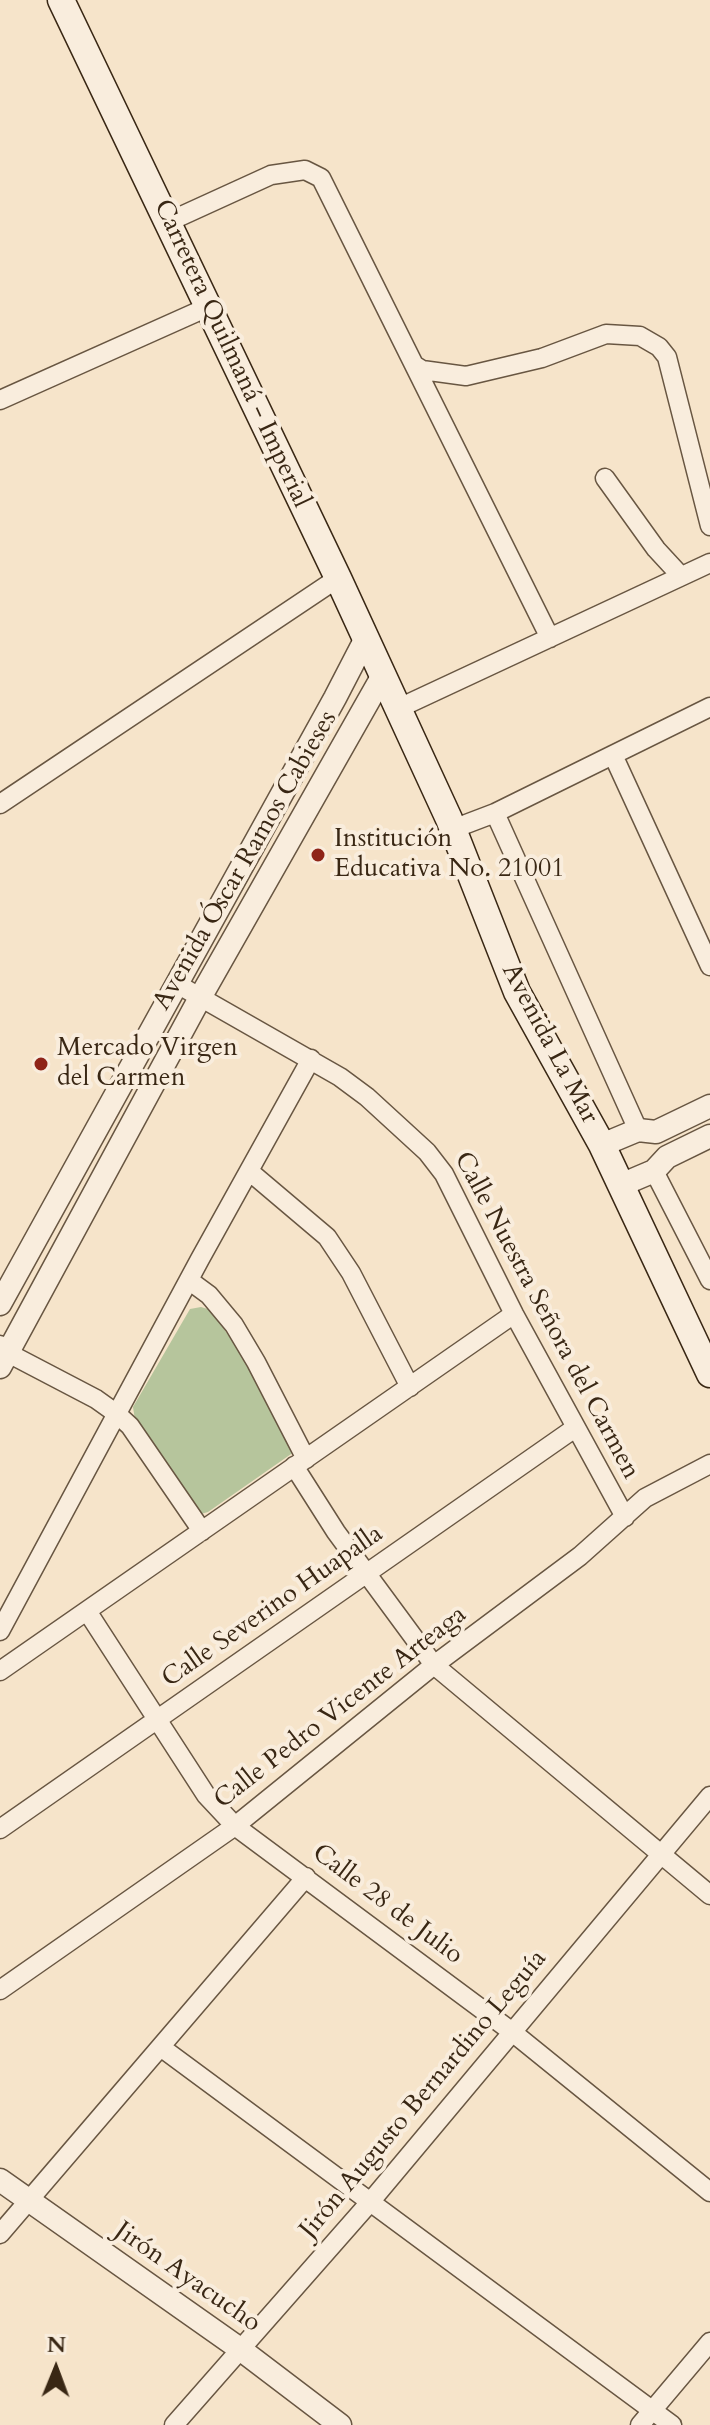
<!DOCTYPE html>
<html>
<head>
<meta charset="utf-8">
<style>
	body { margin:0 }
	#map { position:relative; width:710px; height:2425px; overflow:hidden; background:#f6e4ca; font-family:Cardo,serif }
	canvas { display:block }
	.north { position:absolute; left:16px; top:2329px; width:80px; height:80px; -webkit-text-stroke:6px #f9eddd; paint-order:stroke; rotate:1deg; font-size:22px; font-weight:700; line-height:32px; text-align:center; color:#392714 }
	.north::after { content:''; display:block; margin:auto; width:28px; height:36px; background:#392714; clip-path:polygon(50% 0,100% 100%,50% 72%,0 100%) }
</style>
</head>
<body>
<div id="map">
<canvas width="710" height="2425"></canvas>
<div class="north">N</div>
</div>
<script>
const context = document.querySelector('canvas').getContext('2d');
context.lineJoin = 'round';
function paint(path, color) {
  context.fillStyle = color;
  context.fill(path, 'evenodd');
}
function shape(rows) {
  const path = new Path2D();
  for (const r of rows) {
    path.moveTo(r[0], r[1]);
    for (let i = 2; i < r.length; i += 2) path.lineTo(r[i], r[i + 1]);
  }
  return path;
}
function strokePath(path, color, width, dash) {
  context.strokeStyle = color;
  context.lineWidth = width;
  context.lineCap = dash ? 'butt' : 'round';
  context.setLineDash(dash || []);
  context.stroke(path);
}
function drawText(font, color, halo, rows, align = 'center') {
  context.font = font + ' Cardo,serif';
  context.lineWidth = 8;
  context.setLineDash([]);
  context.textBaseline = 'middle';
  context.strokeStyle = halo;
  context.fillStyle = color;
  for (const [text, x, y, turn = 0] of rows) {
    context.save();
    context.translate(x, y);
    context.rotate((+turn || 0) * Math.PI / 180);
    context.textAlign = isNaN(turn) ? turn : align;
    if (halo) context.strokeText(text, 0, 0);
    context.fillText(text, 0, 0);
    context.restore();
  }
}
paint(shape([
	[201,1307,211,1310,248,1364,294,1452,208,1512,201,1514,135,1420,133,1407,190,1309]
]), '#b6c59c');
const minor = shape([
	[168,222,271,175,305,170,321,178,550,638],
	[414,365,422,370,466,376,542,358,606,334,640,336,659,347,667,357,710,526],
	[0,400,208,307],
	[605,478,656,549,680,575],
	[397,709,710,563],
	[613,755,710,966],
	[0,804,338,578],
	[495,813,638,1130],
	[453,829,495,813,710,707],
	[177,984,340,1077,367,1097,427,1152,444,1174,514,1314,625,1517],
	[249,1171,327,1237,351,1273,410,1387],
	[654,1171,710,1280],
	[190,1281,209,1295,234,1325,256,1362,306,1459],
	[0,1345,8,1353,96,1399,117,1414,130,1426,202,1531],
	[294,1466,336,1532,434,1665,710,1895],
	[87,1611,206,1795,235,1826,511,2031,710,2192],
	[0,1631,200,1259,311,1059],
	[0,1671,514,1314],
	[0,1829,575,1428],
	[0,1990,235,1826,434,1665,580,1556,645,1498,710,1464],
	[162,2048,672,2425],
	[0,2234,306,1877],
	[174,2425,371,2201,710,1796],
	[640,2425,710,2342]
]);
const tertiary = shape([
	[602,1145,638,1130,656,1132,710,1106],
	[621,1185,654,1171,667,1157,710,1136],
	[0,1304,335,698,365,640],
	[0,1367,201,996,382,677],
	[0,2180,240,2349,340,2425]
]);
const secondary = shape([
	[61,0,338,578,449,819,517,992,602,1145,710,1374]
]);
strokePath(minor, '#685642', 21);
strokePath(tertiary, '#685642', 25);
strokePath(secondary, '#392714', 29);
strokePath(minor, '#f9eddd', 18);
strokePath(tertiary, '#f9eddd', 22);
strokePath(secondary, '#f9eddd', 26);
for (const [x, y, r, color] of [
	[318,855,8,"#8f2418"],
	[41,1064,8,"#8f2418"]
]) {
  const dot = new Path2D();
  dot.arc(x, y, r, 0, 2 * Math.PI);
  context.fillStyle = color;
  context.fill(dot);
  strokePath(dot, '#f9eddd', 3);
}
drawText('26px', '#392714', '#f9eddd', [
	["Carretera Quilmaná - Imperial",231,354,65],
	["Avenida Óscar Ramos Cabieses",246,861,-60],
	["Avenida La Mar",549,1044,62],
	["Calle Nuestra Señora del Carmen",546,1316,62],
	["Calle Severino Huapalla",273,1607,-35],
	["Calle Pedro Vicente Arteaga",341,1708,-38],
	["Calle 28 de Julio",387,1905,37],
	["Jirón Augusto Bernardino Leguía",424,2095,-50],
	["Jirón Ayacucho",187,2278,35]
]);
drawText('26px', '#392714', '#f9eddd', [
	["Institución",334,840],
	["Educativa No. 21001",334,870],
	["Mercado Virgen",57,1049],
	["del Carmen",57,1079]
], 'left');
</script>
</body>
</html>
